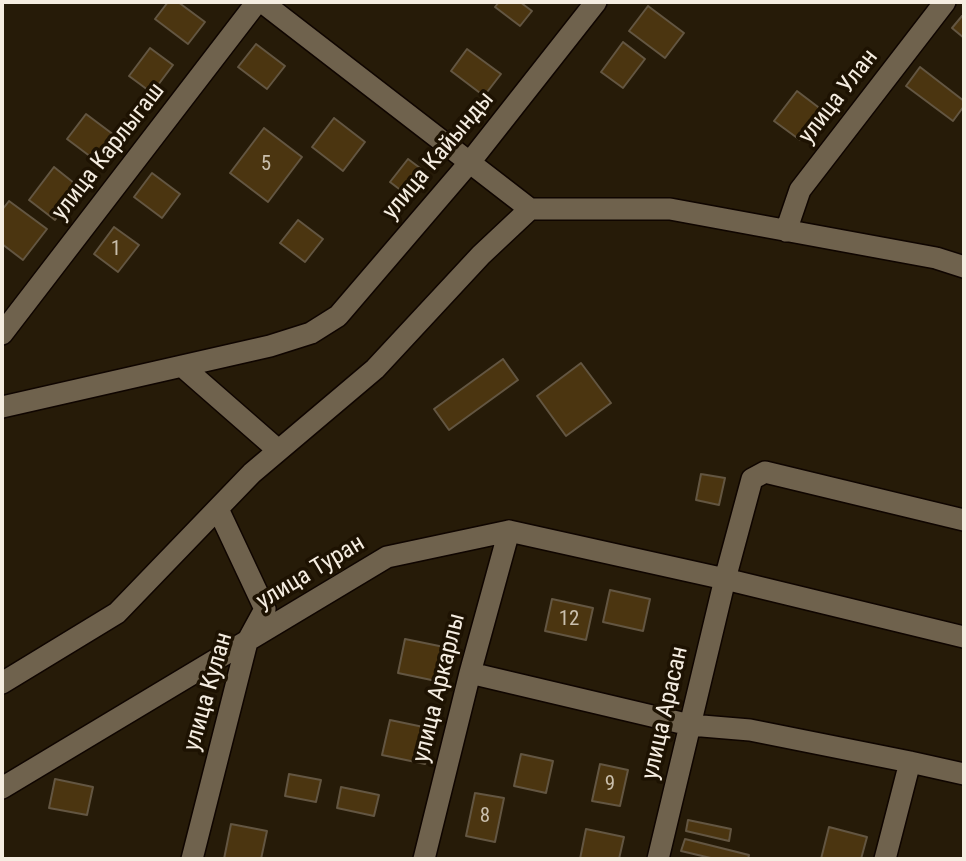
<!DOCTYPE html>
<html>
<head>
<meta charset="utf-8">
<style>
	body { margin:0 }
	#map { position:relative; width:966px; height:861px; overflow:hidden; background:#261b08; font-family:"Roboto Condensed",sans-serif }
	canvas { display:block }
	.frame { position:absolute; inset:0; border:4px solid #f5ede1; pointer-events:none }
</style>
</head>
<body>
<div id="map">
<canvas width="966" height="861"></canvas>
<div class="frame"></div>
</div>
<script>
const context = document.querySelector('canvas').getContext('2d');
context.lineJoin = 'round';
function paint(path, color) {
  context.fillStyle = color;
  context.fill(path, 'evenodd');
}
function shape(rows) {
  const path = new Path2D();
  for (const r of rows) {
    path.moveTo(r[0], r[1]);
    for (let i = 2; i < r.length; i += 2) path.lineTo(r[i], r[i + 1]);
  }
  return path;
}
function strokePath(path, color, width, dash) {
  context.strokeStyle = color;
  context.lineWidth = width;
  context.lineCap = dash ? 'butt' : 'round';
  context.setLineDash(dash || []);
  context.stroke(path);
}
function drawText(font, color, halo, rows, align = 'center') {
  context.font = font + ' "Roboto Condensed",sans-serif';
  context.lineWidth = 7;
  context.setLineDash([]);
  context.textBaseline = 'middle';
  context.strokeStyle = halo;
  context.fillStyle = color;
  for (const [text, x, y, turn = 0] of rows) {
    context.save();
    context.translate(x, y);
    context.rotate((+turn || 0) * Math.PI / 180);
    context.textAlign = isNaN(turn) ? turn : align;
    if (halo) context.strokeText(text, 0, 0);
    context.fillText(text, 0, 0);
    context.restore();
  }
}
const building = shape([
	[168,2,178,2,205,22,188,44,155,19,168,2],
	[499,2,520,2,532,11,520,26,495,7,499,2],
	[648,6,684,33,665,58,629,31,648,6],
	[962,16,964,18,964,38,952,28,962,16],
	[623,42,645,59,623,88,601,72,623,42],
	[256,44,285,66,267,89,238,67,256,44],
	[150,48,173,65,152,93,129,76,150,48],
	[467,49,501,74,484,96,451,71,467,49],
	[920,67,964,101,964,106,953,121,906,86,920,67],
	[797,91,822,110,800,140,774,121,797,91],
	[86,114,118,138,99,163,67,139,86,114],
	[334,118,365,142,343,171,312,147,334,118],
	[264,128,302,157,268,202,230,173,264,128],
	[408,159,424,171,407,195,390,182,408,159],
	[54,167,79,187,55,220,29,200,54,167],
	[152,173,180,194,162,218,134,197,152,173],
	[9,201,47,229,23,260,2,244,2,210,9,201],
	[298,220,323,239,305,262,280,243,298,220],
	[114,227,139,245,118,272,94,254,114,227],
	[503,359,518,380,449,430,434,409,503,359],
	[581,363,611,403,566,436,537,396,581,363],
	[701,474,725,478,719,505,696,500,701,474],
	[610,590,650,599,643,631,603,622,610,590],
	[552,599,593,608,586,640,545,631,552,599],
	[405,639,449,648,441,682,398,673,405,639],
	[390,720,433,729,425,764,382,755,390,720],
	[521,754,553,761,546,793,514,786,521,754],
	[600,764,628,770,620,806,592,801,600,764],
	[289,774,321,780,316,802,285,796,289,774],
	[55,779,93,787,87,815,49,808,55,779],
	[341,787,379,795,374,816,337,808,341,787],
	[475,793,504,798,495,842,466,836,475,793],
	[688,820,731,829,729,841,686,831,688,820],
	[231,824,267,831,261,859,224,859,231,824],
	[829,827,867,837,861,859,821,859,829,827],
	[586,829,624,837,619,859,580,859,586,829],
	[685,839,749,855,748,859,715,859,681,851,685,839]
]);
paint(building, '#4b3510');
strokePath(building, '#635642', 2);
const minor = shape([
	[262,2,530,209],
	[786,231,800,190,945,2],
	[2,334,257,2],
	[182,366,278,450],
	[2,407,270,346,311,333,338,316,470,162,596,2],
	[470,673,690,725,750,730,910,762,964,774],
	[2,683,117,613,252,473,375,369,481,255,530,209,670,209,936,258,964,267],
	[2,788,387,557,509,531,725,579,964,637],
	[192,859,247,642,265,609,218,509],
	[424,859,470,673,509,531],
	[658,859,725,579,752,479,765,472,964,520],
	[885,859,910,762]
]);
strokePath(minor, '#0f0500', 24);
strokePath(minor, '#6f624d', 21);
drawText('21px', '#cabfad', null, [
	["5",266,165],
	["1",116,250],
	["12",569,620],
	["9",610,785],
	["8",485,817]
]);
drawText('24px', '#f5ede1', '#1d1202', [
	["улица Улан",839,97,-52],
	["улица Карлыгаш",109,152,-52],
	["улица Кайынды",439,156,-50],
	["улица Туран",311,573,-31],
	["улица Аркарлы",440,688,-76],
	["улица Кулан",209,692,-74],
	["улица Арасан",666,713,-77]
]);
</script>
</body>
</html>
